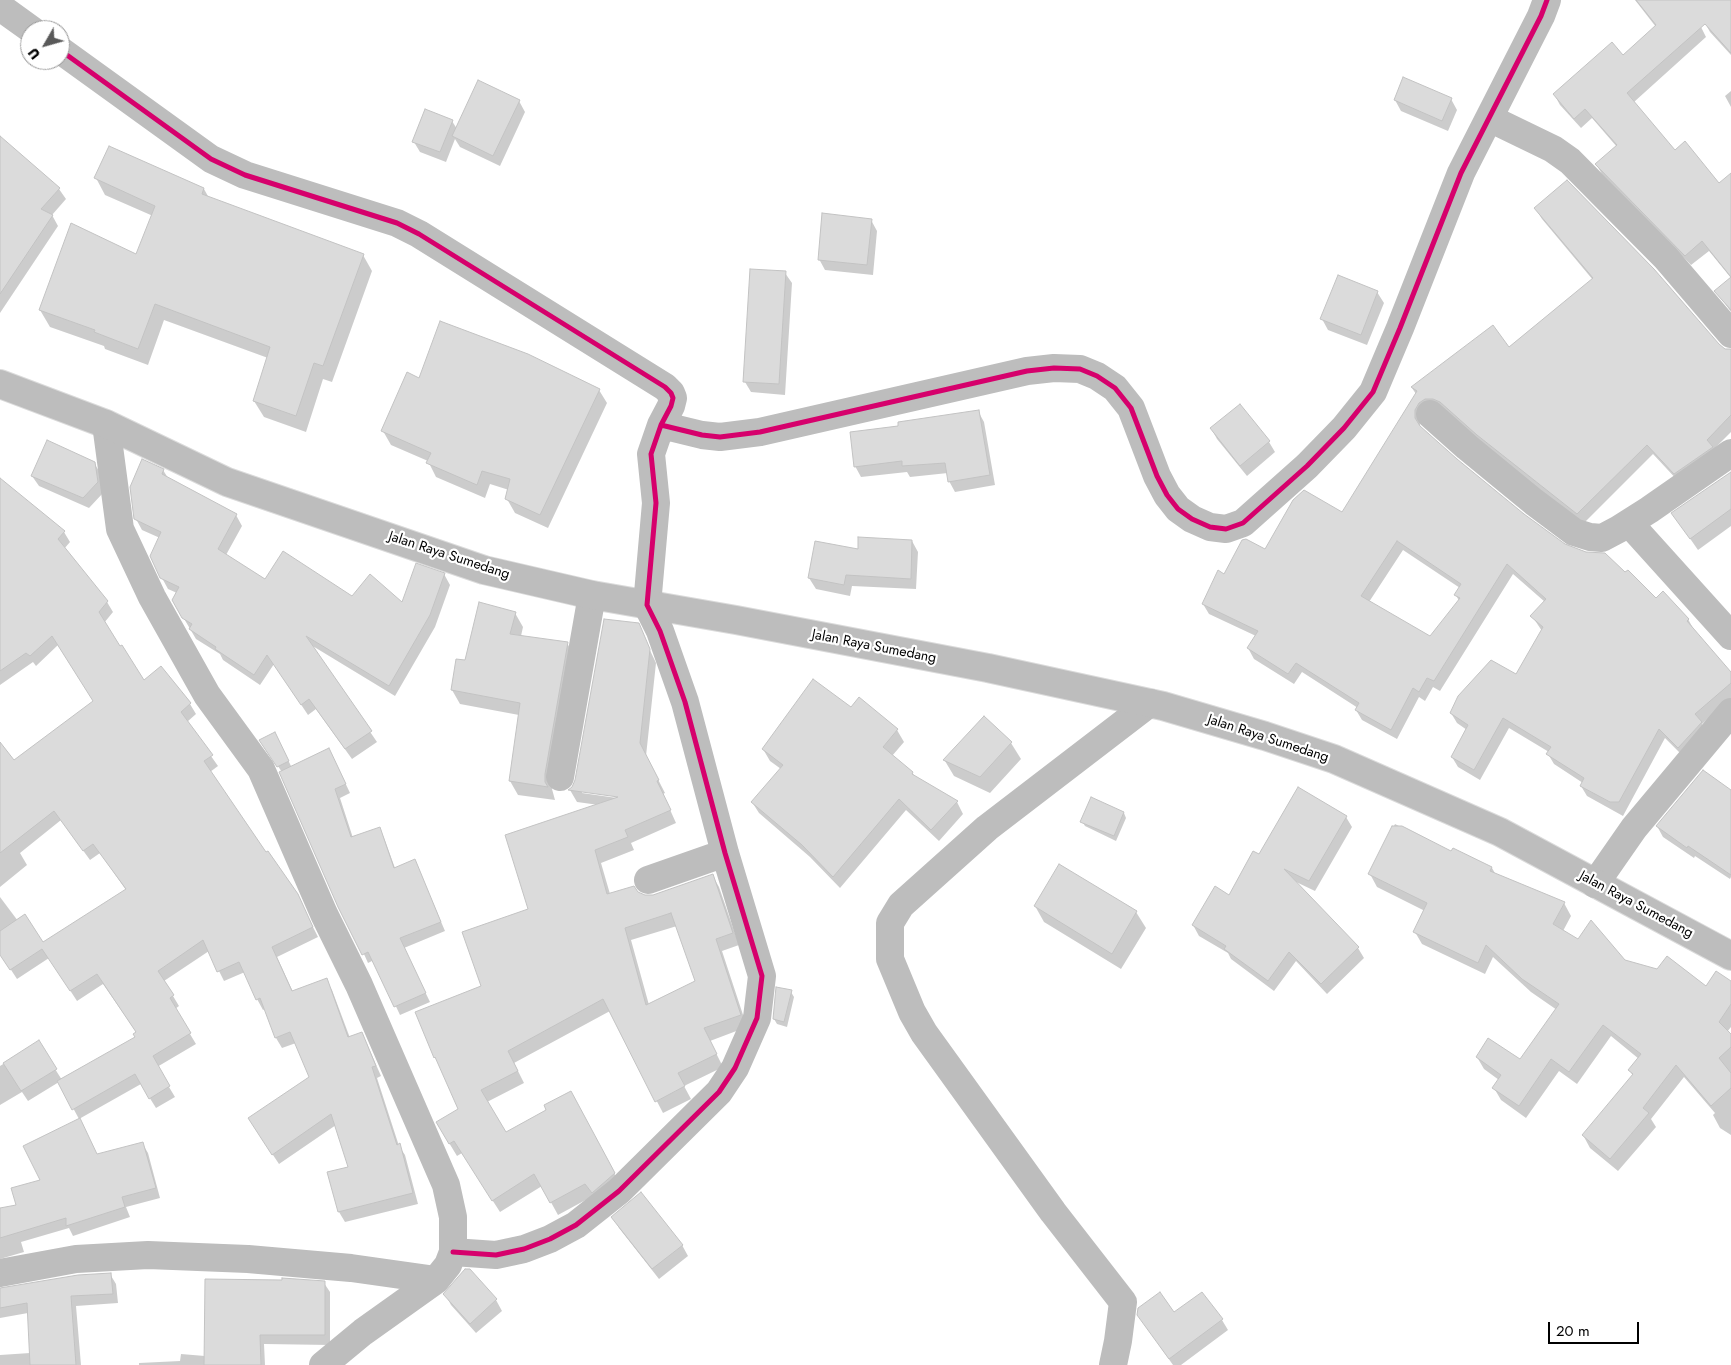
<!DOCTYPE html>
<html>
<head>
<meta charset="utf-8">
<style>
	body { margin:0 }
	#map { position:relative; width:1731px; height:1365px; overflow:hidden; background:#fff; font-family:Jost,sans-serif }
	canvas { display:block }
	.north { position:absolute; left:20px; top:20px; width:50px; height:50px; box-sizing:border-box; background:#fff; border:1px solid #999; border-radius:50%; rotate:232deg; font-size:14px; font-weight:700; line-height:20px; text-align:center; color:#000 }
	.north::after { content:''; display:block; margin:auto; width:18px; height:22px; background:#595959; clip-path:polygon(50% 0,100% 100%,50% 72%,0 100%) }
	.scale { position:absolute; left:1548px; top:1322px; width:91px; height:22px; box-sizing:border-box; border:2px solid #000; border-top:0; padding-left:6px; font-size:15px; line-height:18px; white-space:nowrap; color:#000; -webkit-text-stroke:4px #fff; paint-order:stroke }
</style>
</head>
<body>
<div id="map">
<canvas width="1731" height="1365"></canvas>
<div class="north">U</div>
<div class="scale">20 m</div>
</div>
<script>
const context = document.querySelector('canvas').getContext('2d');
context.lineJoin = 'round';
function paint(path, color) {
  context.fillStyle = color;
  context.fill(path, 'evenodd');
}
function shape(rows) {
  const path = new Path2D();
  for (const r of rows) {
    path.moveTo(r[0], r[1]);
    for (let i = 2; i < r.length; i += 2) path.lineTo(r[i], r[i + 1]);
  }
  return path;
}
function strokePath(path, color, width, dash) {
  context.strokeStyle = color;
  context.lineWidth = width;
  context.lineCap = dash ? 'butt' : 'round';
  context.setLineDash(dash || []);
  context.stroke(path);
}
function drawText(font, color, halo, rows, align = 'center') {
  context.font = font + ' Jost,sans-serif';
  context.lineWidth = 4.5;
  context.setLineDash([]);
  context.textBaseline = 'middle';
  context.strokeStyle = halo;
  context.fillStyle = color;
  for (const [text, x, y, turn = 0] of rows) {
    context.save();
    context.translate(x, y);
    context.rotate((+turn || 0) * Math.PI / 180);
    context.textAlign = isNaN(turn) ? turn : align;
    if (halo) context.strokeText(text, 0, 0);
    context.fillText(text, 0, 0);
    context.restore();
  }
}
paint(shape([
	[1635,0,1679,0,1701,27,1706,37,1634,102,1675,151,1719,184,1731,186,1731,312,1716,291,1731,278,1709,251,1691,265,1602,174,1596,164,1617,147,1592,118,1581,128,1560,105,1554,94,1623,57,1656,27],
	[1730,0,1731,0,1731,55,1710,32,1705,23],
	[1731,91,1731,107,1725,96],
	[1451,99,1457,110,1448,131,1401,111,1395,100],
	[519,101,525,112,500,166,460,147,455,139,446,162,420,152,414,142,452,121,457,129],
	[0,138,59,189,66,199,52,215,58,226,0,313],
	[96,178,204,189,209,198,363,255,372,271,332,382,323,379,306,432,264,417,254,401,268,358,164,320,148,365,105,349,104,346,50,327,40,310,137,256,153,216,105,195],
	[1536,209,1719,345,1726,350,1731,350,1731,432,1680,483,1653,454,1583,524,1420,422,1420,428,1456,460,1524,515,1568,548,1625,574,1656,600,1688,619,1694,630,1731,674,1731,698,1702,724,1707,733,1685,758,1665,738,1623,816,1587,796,1581,786,1583,783,1554,764,1548,754,1549,752,1509,728,1480,780,1458,767,1452,757,1467,730,1457,723,1451,713,1516,675,1542,631,1532,616,1545,602,1513,574,1440,691,1433,687,1425,701,1419,697,1397,739,1362,720,1356,710,1358,708,1302,672,1294,684,1254,659,1248,648,1256,636,1209,614,1203,604,1225,575,1266,551,1342,514,1416,394,1412,388,1508,348,1593,280,1542,219],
	[1403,550,1460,588,1456,595,1459,601,1430,638,1369,602],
	[871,220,877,231,873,275,825,270,819,259],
	[785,273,792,283,785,395,751,392,745,382],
	[1377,292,1384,303,1367,345,1328,330,1322,319],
	[419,379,599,390,607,403,548,528,515,513,507,499,509,490,490,484,485,498,436,477,428,461,391,445,383,431],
	[1240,405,1269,442,1275,452,1247,476,1217,439,1211,428],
	[978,411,984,422,995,485,955,492,949,481,948,473,910,477,907,472,861,477,855,466,900,427],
	[94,463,101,474,103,493,89,508,39,486,32,476],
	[163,470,168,478,236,515,242,526,226,555,266,580,352,597,403,604,444,574,450,585,435,627,395,696,311,645,377,742,352,759,316,709,308,715,274,664,260,685,223,660,220,654,196,639,173,600,177,593,168,589,162,578,160,538,142,530,136,519],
	[1731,474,1731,526,1698,550,1673,514],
	[0,479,64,532,70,542,64,549,107,602,113,612,104,623,144,682,161,668,190,704,196,714,187,722,218,766,210,772,266,854,297,895,318,937,277,957,293,992,326,980,332,990,350,1038,361,1033,367,1044,381,1076,377,1078,399,1146,405,1155,418,1204,345,1222,339,1212,349,1168,336,1125,279,1164,249,1119,311,1077,296,1043,282,1048,276,1038,265,1009,263,1010,257,999,245,972,224,981,209,951,164,981,179,1006,175,1009,196,1044,157,1067,175,1097,156,1108,141,1084,79,1119,59,1082,28,1101,22,1092,0,1105,0,1066,38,1042,62,1080,137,1037,137,1033,103,984,77,1001,49,958,17,979,0,953,0,897,18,921,43,944,126,890,100,853,90,860,61,820,20,853,27,865,0,887,0,744,14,762,94,701,58,645,36,666,33,662,0,685],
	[912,541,918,552,916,589,852,586,850,596,816,589,809,578,859,551],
	[515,613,523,627,521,636,567,643,575,657,552,789,555,800,518,795,510,781,519,715,460,704,452,690,466,662],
	[638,625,656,663,646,756,665,793,663,794,676,823,631,843,634,850,601,863,610,894,637,893,644,896,653,896,712,875,719,887,739,945,722,951,747,1027,710,1041,723,1067,684,1086,691,1099,663,1113,610,1011,514,1063,524,1083,487,1102,505,1134,577,1104,621,1186,593,1196,558,1215,542,1186,500,1212,462,1153,457,1156,437,1123,460,1109,442,1069,435,1057,482,986,530,909,599,805,577,802,570,790,573,787],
	[582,790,625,797,624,799,582,793],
	[677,926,696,982,649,1005,631,940],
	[851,709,897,730,904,742,892,756,912,772,915,777,957,802,963,814,939,841,906,810,840,888,810,857,759,813,752,802,781,769,770,761,763,749],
	[984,718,1011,743,1021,759,990,793,954,776,945,761],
	[275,734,292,768,334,759,350,793,340,798,353,838,379,829,384,838,395,868,419,870,445,931,404,948,430,1002,400,1015,374,960,368,963,282,772,264,746],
	[1731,791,1731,877,1730,879,1695,856,1694,858,1663,837,1657,826],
	[1124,813,1126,818,1116,841,1085,826,1082,821],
	[1346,817,1352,827,1315,891,1294,881,1358,948,1364,958,1327,994,1296,961,1274,991,1231,959,1228,953,1199,936,1193,925,1230,897,1259,855],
	[1395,824,1452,853,1492,868,1496,875,1564,903,1571,916,1563,931,1578,940,1624,962,1707,988,1731,982,1731,1027,1727,1032,1731,1036,1731,1135,1720,1128,1713,1115,1715,1113,1684,1077,1651,1119,1656,1127,1618,1171,1590,1148,1583,1135,1633,1076,1630,1071,1639,1059,1611,1036,1577,1084,1559,1071,1526,1118,1501,1100,1494,1088,1499,1080,1484,1069,1477,1057,1520,1061,1557,1010,1531,992,1493,957,1485,974,1422,944,1415,932,1425,911,1377,887,1370,874],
	[1060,865,1136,912,1146,928,1121,969,1044,922,1035,906],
	[791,992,794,997,787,1027,777,1024,774,1019],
	[142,1143,148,1153,160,1198,126,1207,130,1217,73,1236,69,1228,21,1242,24,1252,0,1259,0,1210,18,1206,41,1180,97,1155],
	[613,1217,682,1245,688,1256,659,1279,619,1228],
	[470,1270,496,1300,502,1311,476,1333,451,1305,445,1294],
	[110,1274,116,1284,118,1303,76,1306,81,1365,0,1365,0,1355,30,1353,28,1313,0,1318,0,1289],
	[324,1283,330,1292,330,1345,264,1344,265,1365,139,1365,139,1363,180,1361,181,1354,205,1356],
	[1138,1315,1222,1320,1228,1330,1181,1365,1173,1365]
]), '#0003');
const building = shape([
	[1636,0,1731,0,1731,53,1705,24,1627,93,1675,150,1685,141,1719,183,1731,173,1731,310,1714,291,1731,277,1702,241,1685,256,1595,164,1617,145,1585,109,1574,119,1553,94,1612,42,1623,55,1656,25,1636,0],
	[1403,77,1452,98,1442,121,1394,100,1403,77],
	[478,80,520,100,493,156,452,136,478,80],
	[425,109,453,120,440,152,412,142,425,109],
	[0,136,60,188,41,209,53,215,0,294,0,136],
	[109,146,204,188,202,194,364,254,323,366,314,363,296,416,253,401,270,347,155,304,138,349,94,332,95,330,39,310,71,223,136,254,155,206,94,178,109,146],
	[1567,180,1654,269,1719,344,1725,349,1731,349,1731,415,1707,440,1713,447,1674,474,1647,445,1577,514,1477,435,1440,402,1433,399,1425,399,1419,403,1415,410,1415,418,1420,426,1457,459,1524,514,1565,544,1586,552,1605,553,1625,572,1628,570,1656,598,1663,591,1689,619,1687,621,1731,672,1731,683,1695,714,1702,722,1678,748,1659,729,1619,802,1610,802,1580,786,1584,778,1546,754,1551,747,1503,718,1474,770,1451,757,1468,725,1450,713,1458,696,1491,660,1516,674,1543,627,1530,616,1546,599,1507,564,1434,681,1427,678,1419,692,1413,688,1391,730,1355,710,1359,703,1296,663,1288,674,1247,648,1258,631,1202,604,1218,570,1224,574,1242,540,1246,539,1265,549,1293,500,1304,490,1342,512,1417,391,1411,387,1493,325,1509,347,1593,278,1534,208,1567,180],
	[1397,541,1461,584,1454,595,1460,598,1430,636,1361,596,1397,541],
	[822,213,872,219,867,265,818,260,822,213],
	[750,269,786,271,779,384,743,382,750,269],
	[1338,275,1378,291,1361,335,1320,319,1338,275],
	[440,321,528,354,600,389,540,515,505,499,510,479,482,471,477,485,426,463,431,453,381,431,407,372,419,378,440,321],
	[1240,404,1270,441,1240,466,1210,428,1240,404],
	[979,410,990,475,948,482,945,463,902,466,902,461,854,467,850,432,898,426,898,422,979,410],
	[47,440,95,462,98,482,83,498,31,476,47,440],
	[142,459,164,469,162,474,237,514,218,549,265,579,283,551,352,596,370,574,402,602,416,563,445,573,430,615,389,686,306,636,372,731,345,749,309,699,301,705,267,655,254,675,215,649,216,647,189,629,192,624,182,618,172,600,179,587,160,578,150,556,161,532,134,519,130,487,142,459],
	[1731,472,1731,509,1690,539,1671,513,1731,472],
	[0,478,65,531,58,539,108,601,99,612,120,646,122,645,144,680,161,666,191,703,181,712,213,755,204,761,266,852,268,851,298,894,313,927,272,947,292,991,327,978,348,1037,362,1032,376,1066,372,1067,397,1145,400,1143,413,1193,338,1212,327,1172,348,1167,331,1114,272,1155,248,1118,309,1077,290,1032,275,1038,260,998,256,1000,239,962,217,972,203,940,158,971,174,995,170,998,191,1033,153,1056,170,1086,149,1099,135,1074,72,1110,57,1081,135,1037,133,1034,136,1032,97,974,70,991,42,949,10,970,0,955,0,931,25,914,43,942,126,889,93,844,83,851,54,811,0,853,0,742,14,760,93,701,52,636,30,656,26,653,0,671,0,478],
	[858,537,912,540,911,579,846,575,844,585,808,578,815,541,858,549,858,537],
	[479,602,516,612,510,634,568,642,545,774,545,782,548,787,509,781,520,703,451,690,456,659,465,660,479,602],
	[604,619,639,623,650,649,640,743,659,780,657,781,671,810,625,830,628,837,595,850,607,894,634,886,638,892,645,895,653,895,713,874,733,933,716,939,741,1015,704,1028,717,1054,678,1073,685,1086,655,1102,603,999,508,1051,518,1071,481,1090,506,1132,546,1110,544,1105,571,1091,615,1173,592,1193,585,1184,550,1203,534,1174,492,1201,454,1141,449,1144,436,1122,458,1109,435,1057,434,1058,415,1012,481,986,462,932,528,909,505,835,618,797,568,790,572,787,575,780,604,619],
	[671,913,695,981,646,1005,625,928,671,913],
	[813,679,851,707,859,697,898,729,883,747,913,772,912,774,958,801,931,830,899,799,833,877,802,845,751,802,783,765,762,749,813,679],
	[984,716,1012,742,980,777,943,760,984,716],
	[275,732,289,761,277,767,259,740,275,732],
	[329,748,346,784,335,789,351,837,380,827,394,868,415,859,441,922,400,938,426,993,394,1007,368,952,362,955,338,907,279,772,329,748],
	[1703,770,1731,790,1731,875,1688,846,1687,848,1656,826,1703,770],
	[1298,787,1347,816,1309,881,1284,869,1359,947,1321,984,1289,952,1268,981,1224,949,1226,946,1192,925,1215,886,1229,895,1253,851,1259,854,1298,787],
	[1091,797,1124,812,1114,836,1080,822,1091,797],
	[1392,826,1402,826,1451,851,1453,848,1492,867,1490,871,1565,902,1553,924,1578,939,1591,920,1625,960,1657,969,1667,956,1706,986,1716,971,1731,981,1731,1004,1719,1022,1731,1034,1731,1047,1719,1058,1731,1073,1731,1088,1711,1106,1676,1065,1643,1108,1649,1113,1610,1159,1582,1135,1633,1074,1628,1070,1641,1054,1603,1025,1569,1072,1551,1059,1519,1106,1492,1088,1501,1075,1476,1057,1488,1038,1520,1059,1559,1004,1522,979,1486,945,1478,963,1413,932,1427,903,1368,874,1392,826],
	[1059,864,1137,911,1112,954,1034,906,1059,864],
	[776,987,792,990,784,1022,773,1019,776,987],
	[39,1040,57,1069,21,1091,3,1063,39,1040],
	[80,1118,97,1154,143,1142,156,1188,122,1197,125,1207,66,1226,66,1218,0,1238,0,1208,16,1205,11,1188,40,1180,23,1146,80,1118],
	[641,1192,683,1245,652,1269,611,1217,641,1192],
	[465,1269,470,1269,497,1299,470,1324,443,1294,465,1269],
	[111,1273,113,1294,71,1296,76,1365,30,1365,27,1303,0,1308,0,1288,78,1275,111,1273],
	[282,1278,325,1281,325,1335,260,1335,261,1365,204,1365,205,1279,282,1280,282,1278],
	[1160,1292,1174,1312,1202,1292,1223,1319,1169,1359,1137,1315,1138,1308,1160,1292]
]);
paint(building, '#dbdbdb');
strokePath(building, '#c3c3c3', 1);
const highway = shape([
	[0,384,106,424,227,482,484,570,592,595,736,620,988,668,1163,706,1265,736,1334,759,1500,832,1731,956]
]);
strokePath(highway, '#dbdbdb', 30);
strokePath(shape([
	[0,7,32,30],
	[60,50,211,159,245,175,397,223,419,234,665,387,671,393,673,398,671,406,661,425,651,454,656,503,647,605,660,631,685,702,725,853,762,976,757,1018,735,1068,719,1092,619,1191,576,1225,550,1239,524,1249,496,1255,453,1252],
	[1489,118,1553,149,1570,161,1666,258,1731,334],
	[1430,414,1467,447,1534,502,1574,532,1590,537,1602,538,1619,529,1649,510,1731,453],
	[106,424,120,529,152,597,207,695,261,769,324,914,359,985,446,1185,453,1217,453,1252,448,1265,436,1280,363,1332,323,1365],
	[661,425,702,435,720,437,760,432,1027,371,1054,368,1080,369,1097,376,1115,388,1131,408,1157,476,1167,495,1178,509,1192,519,1210,527,1226,529,1243,523,1307,466,1344,428,1373,392,1400,328,1461,173,1541,16,1547,0],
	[1629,523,1731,636],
	[560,777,592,595],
	[648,880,725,853],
	[1595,884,1634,828,1731,712],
	[0,1273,76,1259,148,1255,248,1259,351,1268,436,1280],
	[1113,1365,1118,1341,1123,1302,1053,1212,924,1033,912,1012,890,959,890,923,901,905,987,828,1150,703]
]), '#bdbdbd', 28);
strokePath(highway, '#bdbdbd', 28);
strokePath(shape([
	[60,50,211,159,245,175,397,223,419,234,665,387,671,393,673,398,671,406,661,425,651,454,656,503,647,605,660,631,685,702,725,853,762,976,757,1018,735,1068,719,1092,619,1191,576,1225,550,1239,524,1249,496,1255,453,1252],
	[661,425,702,435,720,437,760,432,1027,371,1054,368,1080,369,1097,376,1115,388,1131,408,1157,476,1167,495,1178,509,1192,519,1210,527,1226,529,1243,523,1307,466,1344,428,1373,392,1400,328,1461,173,1541,16,1547,0]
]), '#d6006c', 5);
drawText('14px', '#000', '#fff', [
	["Jalan Raya Sumedang",449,556,18],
	["Jalan Raya Sumedang",874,647,11],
	["Jalan Raya Sumedang",1268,739,18],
	["Jalan Raya Sumedang",1636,905,28]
]);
</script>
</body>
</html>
